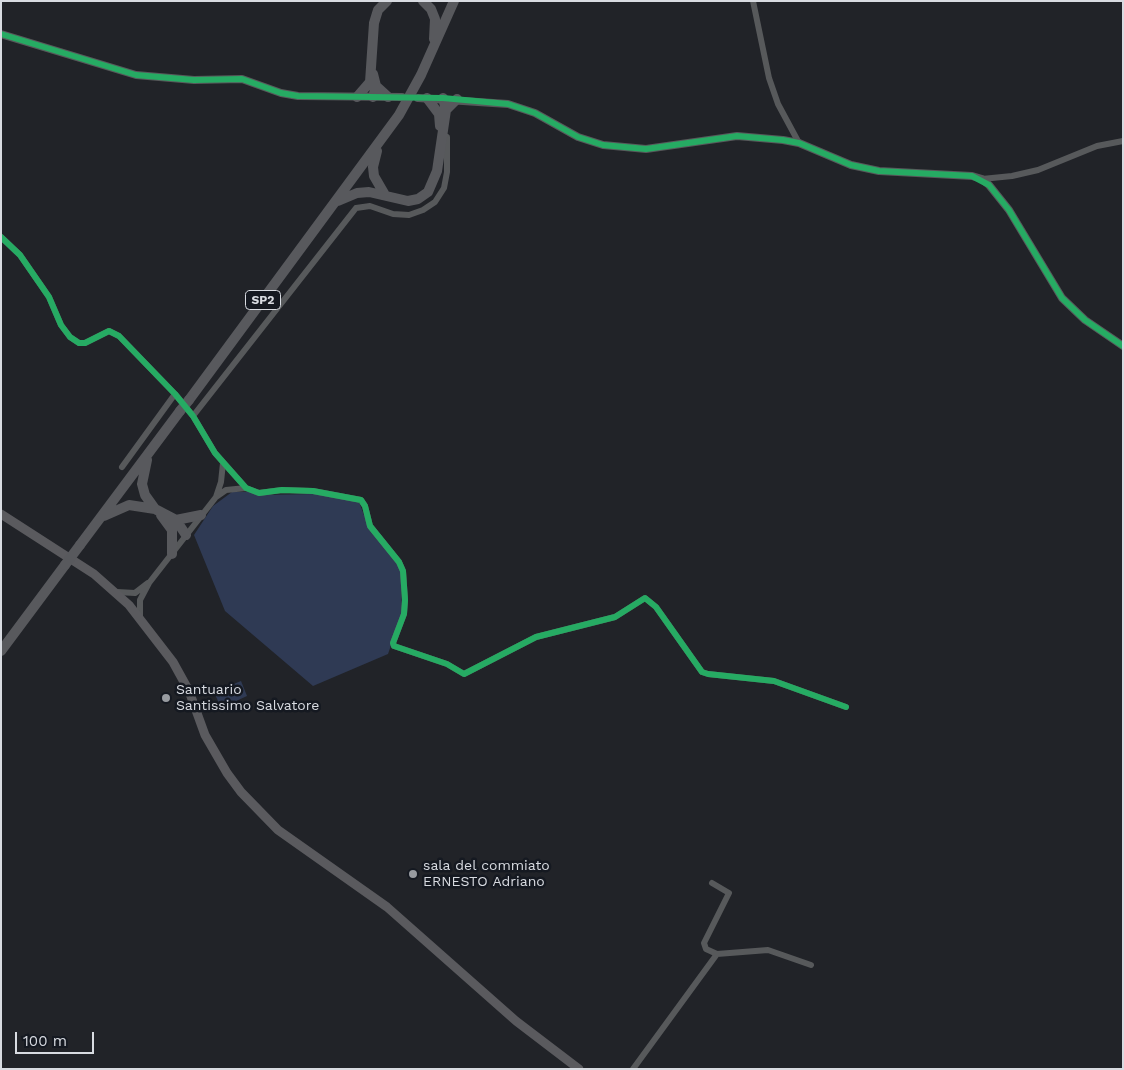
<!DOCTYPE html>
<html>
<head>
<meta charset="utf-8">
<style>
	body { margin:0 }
	#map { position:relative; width:1124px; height:1070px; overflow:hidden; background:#212328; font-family:"Work Sans",sans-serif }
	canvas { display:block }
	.frame { position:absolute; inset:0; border:2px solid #d8dbe1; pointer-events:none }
	.scale { position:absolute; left:15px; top:1032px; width:79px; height:22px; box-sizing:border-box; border:2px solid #d8dbe1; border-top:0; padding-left:6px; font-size:15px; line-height:18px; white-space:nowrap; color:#d8dbe1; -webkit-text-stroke:4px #151921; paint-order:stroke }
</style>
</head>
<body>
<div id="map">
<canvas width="1124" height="1070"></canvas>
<div class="frame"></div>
<div class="scale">100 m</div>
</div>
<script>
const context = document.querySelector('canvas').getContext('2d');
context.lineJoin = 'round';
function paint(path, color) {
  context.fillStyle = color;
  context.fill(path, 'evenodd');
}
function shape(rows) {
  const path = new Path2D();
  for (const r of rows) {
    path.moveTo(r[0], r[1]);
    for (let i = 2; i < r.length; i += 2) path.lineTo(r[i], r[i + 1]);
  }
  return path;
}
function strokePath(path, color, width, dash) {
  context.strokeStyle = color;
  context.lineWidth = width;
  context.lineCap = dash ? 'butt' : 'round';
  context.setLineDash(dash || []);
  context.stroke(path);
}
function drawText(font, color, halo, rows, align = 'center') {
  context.font = font + ' "Work Sans",sans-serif';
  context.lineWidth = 5;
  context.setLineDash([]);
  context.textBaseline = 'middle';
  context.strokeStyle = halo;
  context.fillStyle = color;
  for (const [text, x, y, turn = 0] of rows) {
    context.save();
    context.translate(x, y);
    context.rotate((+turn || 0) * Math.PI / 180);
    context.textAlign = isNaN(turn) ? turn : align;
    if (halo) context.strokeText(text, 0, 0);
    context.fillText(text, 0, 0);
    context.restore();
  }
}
paint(shape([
	[232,492,249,492,257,495,315,494,359,502,369,528,397,563,401,571,402,613,388,654,313,686,225,611,194,535,213,506],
	[241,681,247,696,221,708,214,692]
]), '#2f3a54');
strokePath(shape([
	[753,1,769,78,778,104,799,143],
	[982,179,1012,176,1038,170,1097,146,1123,141],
	[1,237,20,255,49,297,61,325,70,337,79,343,85,343,109,331,119,336,175,394,193,416,215,453,246,488,259,493,282,490,313,491,361,500,365,506,370,526,399,562,403,571,405,600,404,614,393,643,394,646,447,664,464,674,536,637,615,617,645,598,656,607,702,672,708,674,774,681,846,707],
	[193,416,356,208,370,206,393,214,409,215,423,210,435,202,444,188,447,172,447,137,441,134],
	[122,467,175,394],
	[216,497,221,482,223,463],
	[117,592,135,593,148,583],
	[140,618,140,600,149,583,216,497,226,490,246,488],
	[712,883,729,893,704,943,706,949,717,954],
	[633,1069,717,954,768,950,811,965]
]), '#57595b', 6);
strokePath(shape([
	[1,34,136,75,194,80,242,79,281,93,298,96,402,97],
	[418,98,508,104,535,113,578,137,603,145,646,149,737,136,783,140,799,143,851,165,879,171,972,176,982,179,989,185,1009,210,1062,298,1085,320,1123,346]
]), '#57595b', 8);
strokePath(shape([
	[1,514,94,574,129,605,173,662,189,691,205,735,227,773,241,792,278,830,387,907,516,1021,579,1069]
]), '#5a5a5e', 9);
strokePath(shape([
	[423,1,431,9,435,19,434,39],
	[376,86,388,97],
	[357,97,370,82,374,23,378,10,387,1],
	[373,97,376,86,373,74],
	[427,98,439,114,440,126],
	[446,110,457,99],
	[377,151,373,167,374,176,385,195],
	[338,201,357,193,369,192,408,201,418,199,428,192,437,171,446,110,443,98],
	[189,400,399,115,421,75,454,1],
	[147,460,142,484,145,495,155,509,176,520,201,515],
	[161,515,172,530,172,554],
	[104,516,129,505,155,509],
	[176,520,186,535],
	[80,545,180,411],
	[1,651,65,565]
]), '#58595d', 10);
strokePath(shape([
	[180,411,189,400],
	[65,565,80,545]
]), '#58595d', 10);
strokePath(shape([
	[1,34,136,75,194,80,242,79,281,93,298,96,443,98,508,104,535,113,578,137,603,145,646,149,737,136,783,140,799,143,851,165,879,171,972,176,989,185,1009,210,1062,298,1085,320,1123,346],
	[1,237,20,255,49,297,61,325,70,337,79,343,85,343,109,331,119,336,175,394,193,416,215,453,246,488,259,493,282,490,313,491,361,500,365,506,370,526,399,562,403,571,405,600,404,614,393,643,394,646,447,664,464,674,536,637,615,617,645,598,656,607,702,672,708,674,774,681,846,707]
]), '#26ab63', 6);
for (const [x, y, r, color] of [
	[166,698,5,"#989ba0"],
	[413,874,5,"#989ba0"]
]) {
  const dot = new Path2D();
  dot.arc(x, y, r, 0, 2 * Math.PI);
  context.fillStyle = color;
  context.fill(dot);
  strokePath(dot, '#151921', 2);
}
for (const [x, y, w] of [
	[263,300,35]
]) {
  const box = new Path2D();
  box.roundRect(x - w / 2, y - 9.5, w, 19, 4);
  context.fillStyle = '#151921';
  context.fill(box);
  strokePath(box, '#d8dbe1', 1);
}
drawText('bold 12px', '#d8dbe1', null, [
	["SP2",263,300]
]);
drawText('14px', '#d8dbe1', '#151921', [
	["Santuario",176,690],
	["Santissimo Salvatore",176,706],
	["sala del commiato",423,866],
	["ERNESTO Adriano",423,882]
], 'left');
</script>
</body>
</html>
